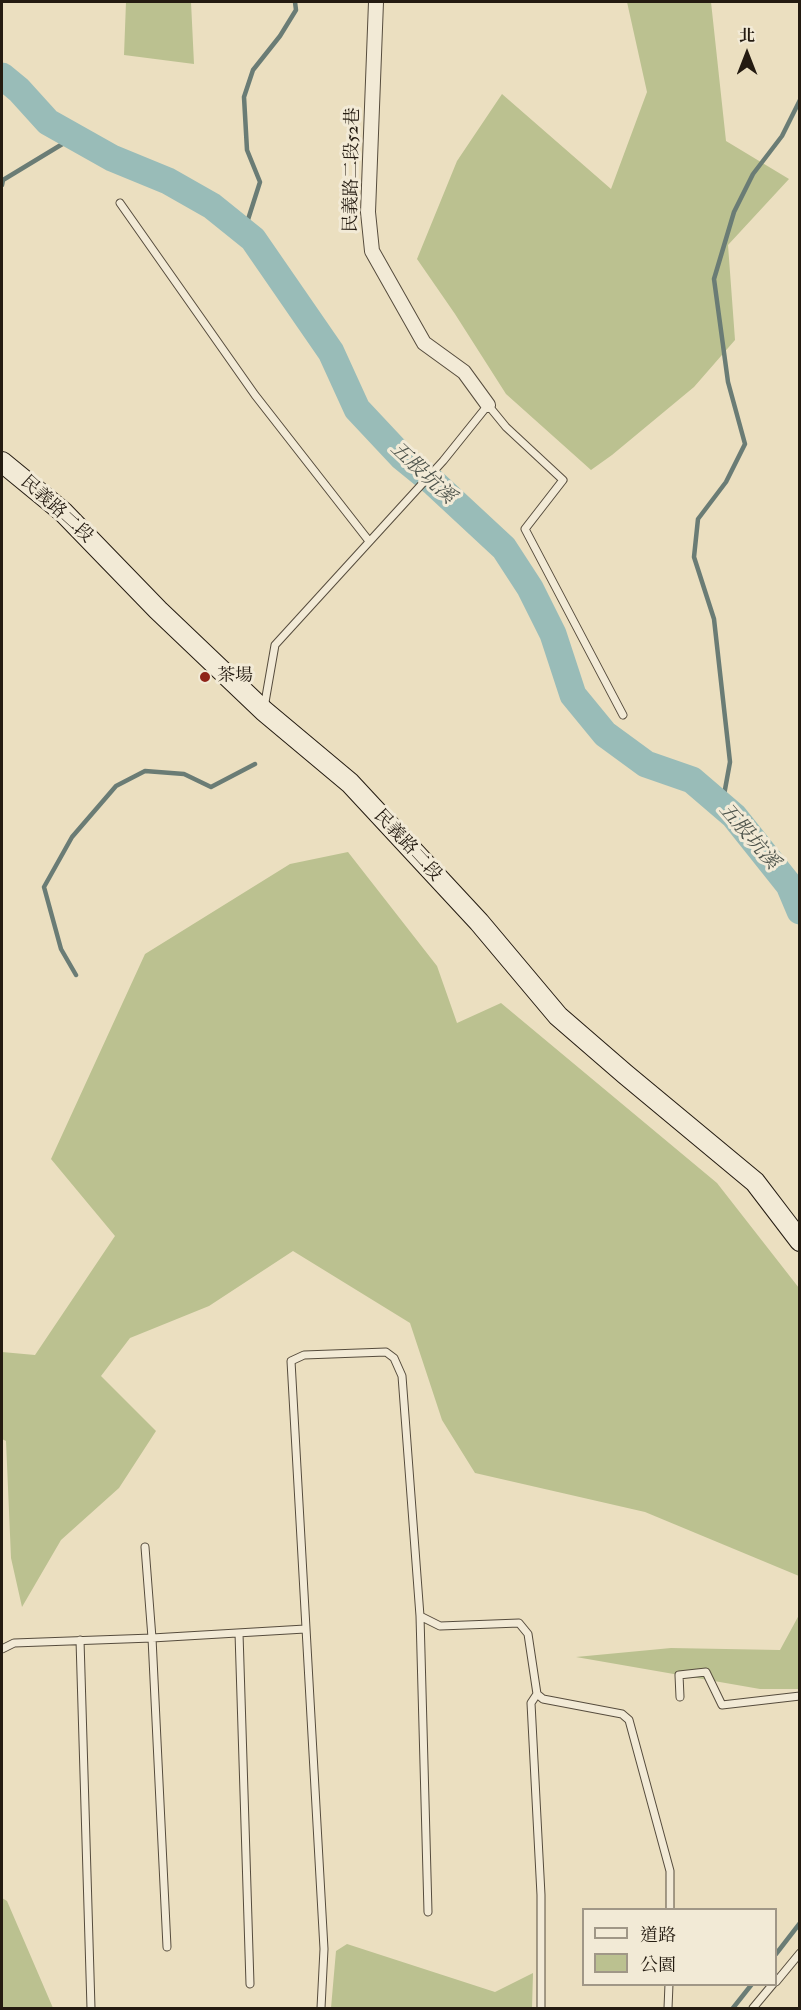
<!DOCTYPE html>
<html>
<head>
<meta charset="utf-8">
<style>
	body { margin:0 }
	#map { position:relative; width:801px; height:2010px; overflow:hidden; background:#ebdfc0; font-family:"IM FELL Double Pica","Noto Serif TC",serif }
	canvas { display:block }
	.frame { position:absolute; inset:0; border:3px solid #241b11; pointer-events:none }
	.legend { position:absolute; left:582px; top:1908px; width:195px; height:78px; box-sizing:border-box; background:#f2ead6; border:2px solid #a09787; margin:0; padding:8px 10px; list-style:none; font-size:18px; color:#241b11 }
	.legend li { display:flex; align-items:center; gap:12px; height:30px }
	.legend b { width:30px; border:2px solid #a09787 }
	.north { position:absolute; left:717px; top:24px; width:60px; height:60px; -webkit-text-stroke:4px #f2ead6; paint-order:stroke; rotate:0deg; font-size:16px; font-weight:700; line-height:24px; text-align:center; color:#241b11 }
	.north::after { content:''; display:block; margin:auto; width:21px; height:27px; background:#241b11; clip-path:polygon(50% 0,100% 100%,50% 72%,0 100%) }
</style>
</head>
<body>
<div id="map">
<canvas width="801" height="2010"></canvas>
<div class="frame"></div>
<ul class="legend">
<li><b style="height:8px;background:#f2ead6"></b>道路</li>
<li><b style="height:16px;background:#bbc190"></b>公園</li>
</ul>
<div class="north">北</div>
</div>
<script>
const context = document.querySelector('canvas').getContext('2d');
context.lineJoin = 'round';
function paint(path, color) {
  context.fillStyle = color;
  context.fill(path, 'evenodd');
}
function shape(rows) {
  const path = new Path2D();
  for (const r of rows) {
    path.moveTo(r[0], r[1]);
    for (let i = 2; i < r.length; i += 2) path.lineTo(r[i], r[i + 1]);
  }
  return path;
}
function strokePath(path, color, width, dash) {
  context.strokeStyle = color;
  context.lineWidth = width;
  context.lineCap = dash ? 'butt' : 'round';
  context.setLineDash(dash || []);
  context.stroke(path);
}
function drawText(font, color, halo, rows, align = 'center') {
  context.font = font + ' "IM FELL Double Pica","Noto Serif TC",serif';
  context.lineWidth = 6;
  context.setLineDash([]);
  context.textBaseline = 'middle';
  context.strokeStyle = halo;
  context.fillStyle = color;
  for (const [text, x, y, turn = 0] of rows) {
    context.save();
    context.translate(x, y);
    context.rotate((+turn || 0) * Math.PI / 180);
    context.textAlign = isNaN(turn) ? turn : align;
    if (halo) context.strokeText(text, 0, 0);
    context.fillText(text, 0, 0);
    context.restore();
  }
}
paint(shape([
	[126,2,191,2,194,64,124,55],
	[627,2,711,2,726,141,789,179,728,245,735,340,694,387,612,455,591,470,506,394,455,314,417,259,457,161,502,94,611,189,647,92],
	[348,852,437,966,457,1023,501,1003,717,1183,799,1288,799,1576,645,1512,475,1473,442,1420,410,1323,293,1251,209,1306,130,1338,101,1376,156,1431,119,1488,61,1540,22,1607,11,1558,6,1441,2,1439,2,1352,35,1355,115,1236,51,1159,145,954,290,864],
	[799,1615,799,1689,760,1689,576,1657,671,1648,780,1650],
	[2,1898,7,1901,53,2008,2,2008],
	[347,1944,495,1992,533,1973,532,2008,331,2008,336,1951]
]), '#bbc190');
strokePath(shape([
	[2,185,3,180,74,137],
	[244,232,260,182,247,150,244,97,253,70,280,36,296,10,295,2],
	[722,806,730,762,714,619,694,557,698,519,726,482,745,444,728,382,714,279,734,212,753,174,782,136,800,100],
	[76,975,61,949,44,887,72,837,116,786,145,771,184,774,211,787,255,764],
	[776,1954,800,1923],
	[733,2008,752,1984]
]), '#6a7c75', 4.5);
strokePath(shape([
	[2,76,19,90,48,122,112,158,168,181,212,206,253,239,331,352,357,409,402,457,434,483,504,548,530,588,553,634,573,695,605,734,646,764,692,780,734,816,789,885,800,911]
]), '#99bcb8', 27);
const lane = shape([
	[120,203,255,395,369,541],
	[264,708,275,645,443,461,488,405,506,427,563,480,525,529,623,715],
	[145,1547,152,1638,167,1947],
	[420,1616,428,1912],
	[239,1633,250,1984],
	[80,1640,91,2008],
	[2,1649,14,1643,152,1638,305,1629],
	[537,1694,531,1703,541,1895,541,2008],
	[680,1697,679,1675,706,1672,722,1705,800,1696],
	[776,1982,800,1953],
	[321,2008,324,1949,291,1361,304,1355,386,1352,394,1358,402,1376,420,1616,440,1626,519,1623,528,1634,537,1694,543,1699,622,1714,629,1720,670,1871,670,1910],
	[668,2008,669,1984],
	[753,2008,773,1984]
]);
const street = shape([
	[376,2,368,212,372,251,424,343,464,372,488,405]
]);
const secondary = shape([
	[2,462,63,512,158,610,264,711,350,783,479,922,558,1016,625,1074,755,1182,800,1241]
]);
strokePath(lane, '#564c3d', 9);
strokePath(street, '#564c3d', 16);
strokePath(secondary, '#241b11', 22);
strokePath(lane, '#f2ead6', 7);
strokePath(street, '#f2ead6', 14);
strokePath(secondary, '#f2ead6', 20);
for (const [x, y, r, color] of [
	[205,677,6,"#8f2418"]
]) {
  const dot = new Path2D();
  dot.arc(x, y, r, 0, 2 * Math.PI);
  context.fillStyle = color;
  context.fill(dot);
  strokePath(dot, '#f2ead6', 2);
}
drawText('18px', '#241b11', '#f2ead6', [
	["民義路二段52巷",353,170,-89],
	["民義路二段",56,510,42],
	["民義路二段",407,846,47]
]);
drawText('18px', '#241b11', '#f2ead6', [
	["茶場",217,677]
], 'left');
drawText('italic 20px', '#4d534b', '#f2ead6', [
	["五股坑溪",422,474,43],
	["五股坑溪",748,837,49]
]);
</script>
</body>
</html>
